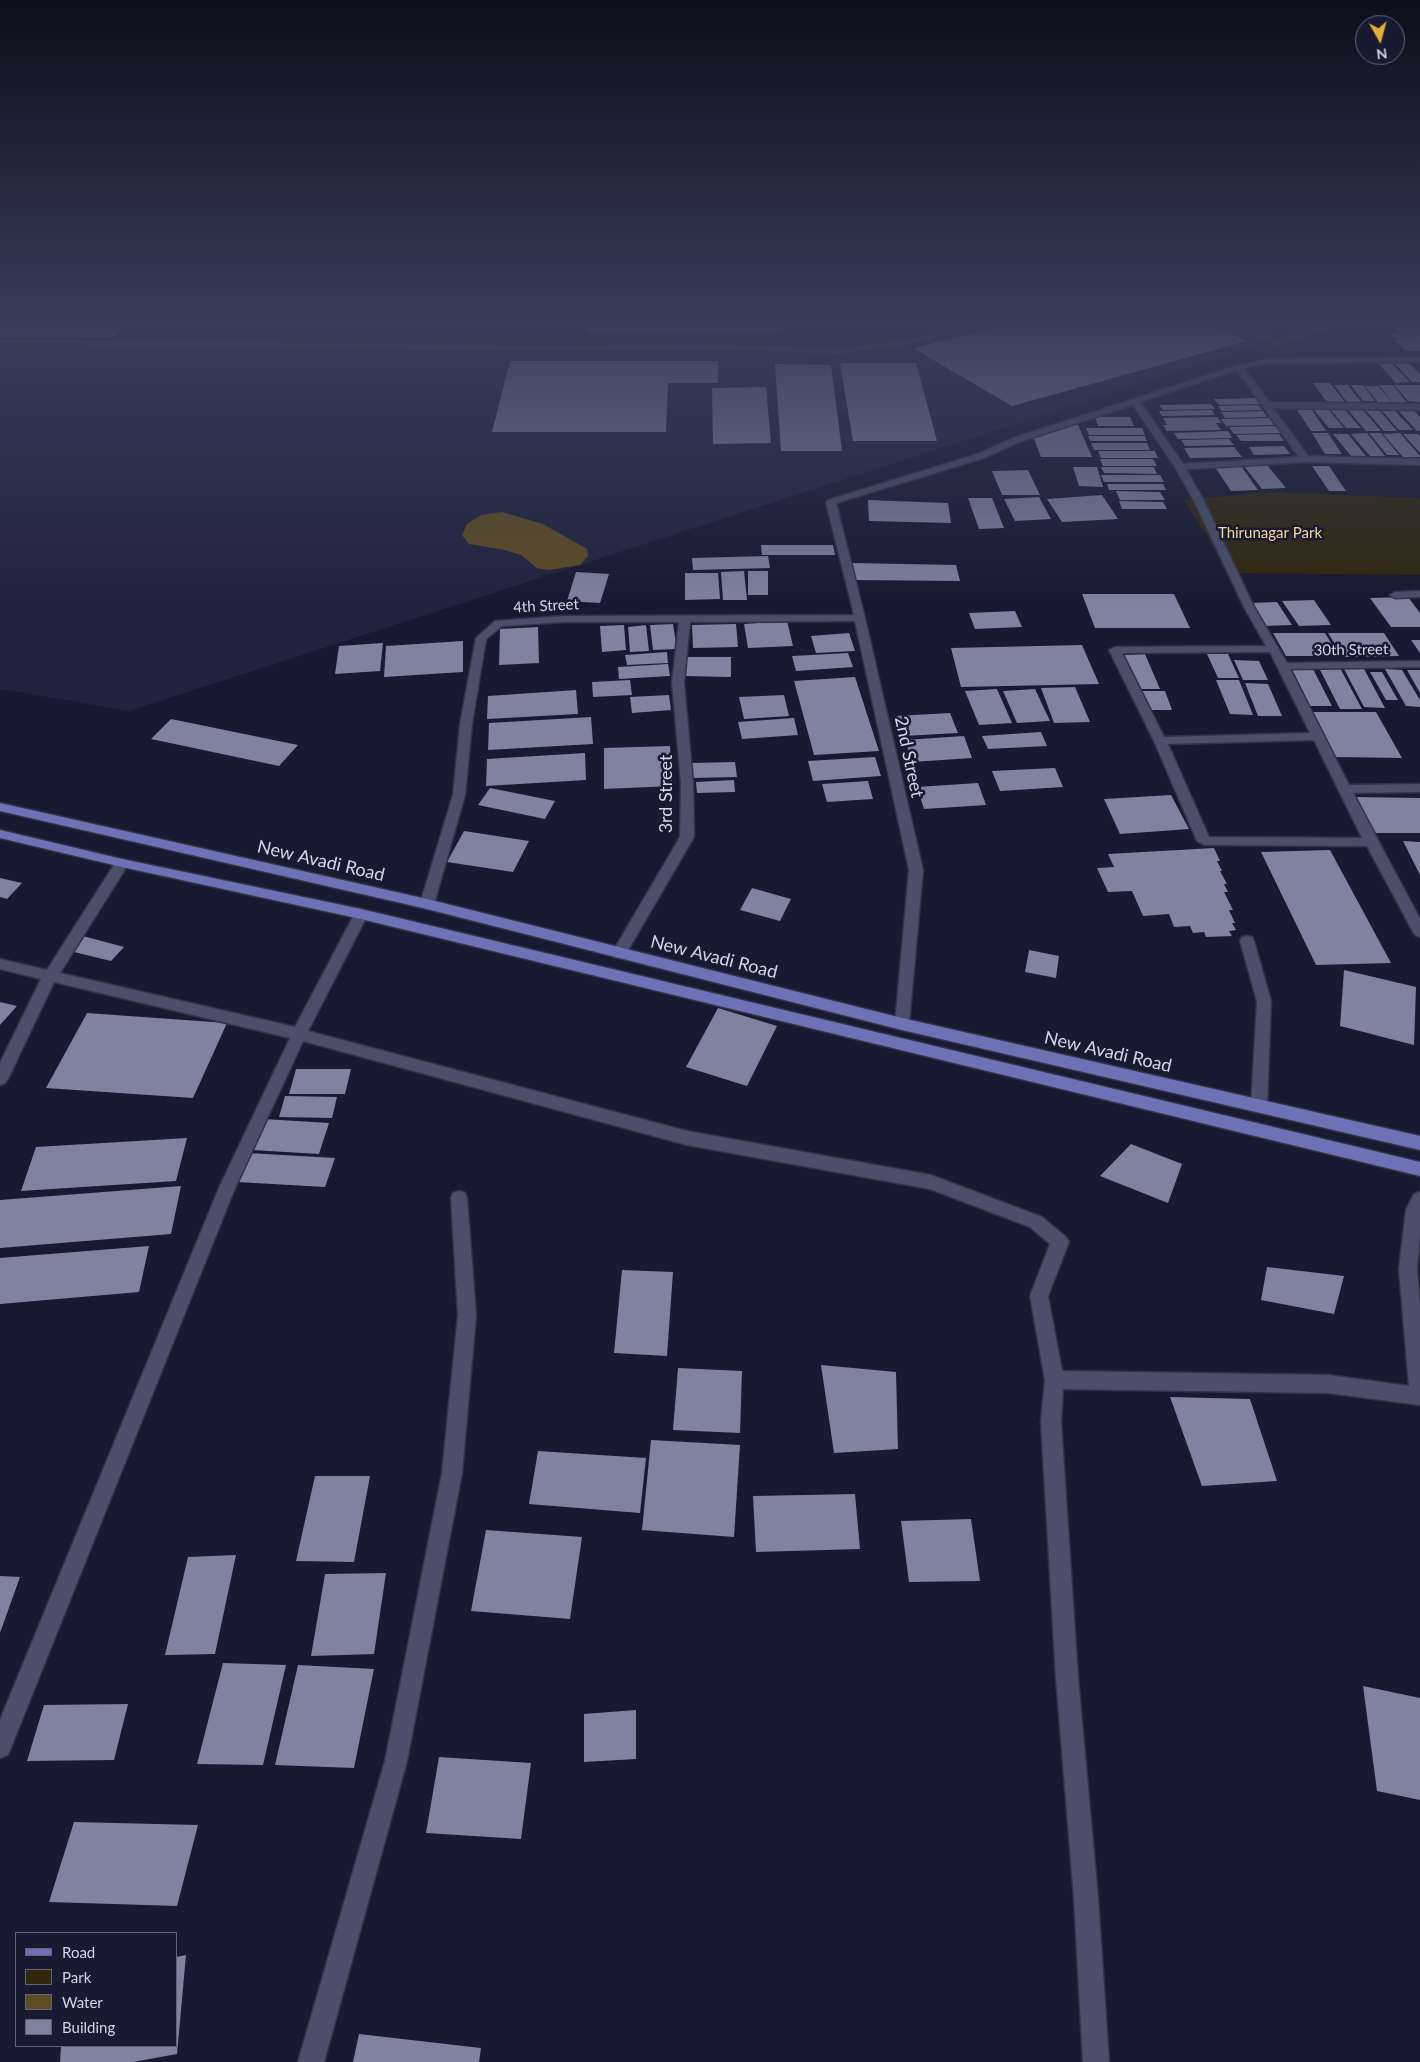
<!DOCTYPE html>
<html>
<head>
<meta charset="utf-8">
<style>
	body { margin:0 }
	#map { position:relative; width:1420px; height:2062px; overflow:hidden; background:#171a30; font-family:Lato,sans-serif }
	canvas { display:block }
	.legend { position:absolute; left:15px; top:1932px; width:162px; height:115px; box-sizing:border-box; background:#171a30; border:1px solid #626578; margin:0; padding:6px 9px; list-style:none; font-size:15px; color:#d3d6e5 }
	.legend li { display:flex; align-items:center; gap:10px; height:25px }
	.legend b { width:25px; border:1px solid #626578 }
	.north { position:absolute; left:1355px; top:15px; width:50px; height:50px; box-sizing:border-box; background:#171a30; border:1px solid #626578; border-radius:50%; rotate:173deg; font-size:14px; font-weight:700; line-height:20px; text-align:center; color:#d3d6e5 }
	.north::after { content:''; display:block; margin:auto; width:18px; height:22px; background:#e3ae34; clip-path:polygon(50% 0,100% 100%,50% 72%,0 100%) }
</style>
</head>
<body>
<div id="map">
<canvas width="1420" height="2062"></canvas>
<ul class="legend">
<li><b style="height:6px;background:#6b73b6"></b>Road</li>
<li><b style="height:14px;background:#32260c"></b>Park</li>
<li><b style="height:14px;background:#604c22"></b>Water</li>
<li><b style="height:14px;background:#7e839f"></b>Building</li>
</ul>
<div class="north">N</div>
</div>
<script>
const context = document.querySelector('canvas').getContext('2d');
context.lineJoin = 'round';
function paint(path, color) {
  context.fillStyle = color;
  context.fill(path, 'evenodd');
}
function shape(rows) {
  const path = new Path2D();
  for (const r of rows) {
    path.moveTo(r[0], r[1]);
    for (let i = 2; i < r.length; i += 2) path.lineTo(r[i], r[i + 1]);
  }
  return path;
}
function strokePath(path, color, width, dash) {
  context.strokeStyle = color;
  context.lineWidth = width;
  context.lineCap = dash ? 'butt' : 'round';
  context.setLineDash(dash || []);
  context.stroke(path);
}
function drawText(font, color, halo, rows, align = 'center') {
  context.font = font + ' Lato,sans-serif';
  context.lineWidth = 5;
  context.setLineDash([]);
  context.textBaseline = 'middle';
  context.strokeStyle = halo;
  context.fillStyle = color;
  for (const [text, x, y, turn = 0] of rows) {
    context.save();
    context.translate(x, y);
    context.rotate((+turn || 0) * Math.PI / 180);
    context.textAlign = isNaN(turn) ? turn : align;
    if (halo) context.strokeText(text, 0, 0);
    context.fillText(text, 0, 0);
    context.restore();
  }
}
paint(shape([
	[0,320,1336,320,129,711,0,689]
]), '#20233e');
paint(shape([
	[1269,492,1420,498,1420,575,1230,573,1184,500]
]), '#32260c');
paint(shape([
	[502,512,543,524,587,549,588,556,580,565,549,570,537,568,521,555,505,550,469,544,462,535,467,524,481,515]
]), '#604c22');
paint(shape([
	[0,320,109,320,103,328,121,328,113,337,0,337],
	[130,320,198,320,192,328,123,328],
	[485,320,541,320,540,324,484,324],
	[589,320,781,320,783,333,586,333],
	[1028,320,1201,320,1247,341,1012,406,913,348],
	[1393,327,1420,328,1420,332,1397,332],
	[1389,333,1420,333,1420,339,1393,338],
	[1395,339,1420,339,1420,344,1398,344],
	[1399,344,1420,344,1420,351,1405,351],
	[510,361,718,361,718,383,668,383,666,432,492,432],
	[1377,362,1390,362,1410,382,1396,383],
	[1393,362,1408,362,1420,374,1420,382,1412,382],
	[840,363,916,363,937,441,853,441],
	[775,364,831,365,842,451,781,451],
	[1313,383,1330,383,1345,402,1327,402],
	[1334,385,1348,385,1361,402,1347,402],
	[1351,385,1363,385,1375,401,1363,401],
	[1379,385,1393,385,1408,404,1394,404],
	[1394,385,1420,385,1420,402,1408,401],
	[1365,386,1378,386,1392,402,1378,402],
	[766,387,771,443,713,444,712,388],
	[1257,398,1261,404,1219,405,1214,399],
	[1211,404,1215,409,1163,410,1159,405],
	[1258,405,1262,410,1222,411,1218,406],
	[1397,409,1412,409,1420,417,1420,431,1417,431],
	[1212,410,1215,415,1162,416,1159,411],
	[1297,410,1312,410,1326,431,1311,431],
	[1314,410,1329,410,1344,428,1329,428],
	[1331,410,1345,410,1361,428,1346,428],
	[1348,410,1363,410,1381,431,1366,431],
	[1365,410,1379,410,1397,431,1384,431],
	[1381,410,1394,410,1413,430,1399,430],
	[1263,411,1267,417,1225,418,1221,412],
	[1095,417,1130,417,1134,426,1098,426],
	[1217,417,1222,423,1216,423,1221,430,1167,431,1163,425,1167,425,1163,418],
	[1269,418,1274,425,1226,426,1221,419],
	[1067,425,1078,425,1092,457,1041,457,1033,436],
	[1275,426,1281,433,1234,434,1229,427],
	[1086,428,1142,428,1145,435,1089,435],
	[1228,431,1232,438,1178,439,1174,433],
	[1312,433,1328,433,1342,454,1325,454],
	[1367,433,1385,456,1370,456,1351,434],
	[1369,433,1381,433,1399,455,1387,455],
	[1400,433,1420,456,1420,457,1403,457,1383,434],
	[1279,434,1284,441,1241,441,1236,435],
	[1333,434,1348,434,1366,456,1351,456],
	[1403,434,1418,434,1420,436,1420,453],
	[1088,436,1145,436,1147,441,1090,441],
	[1229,439,1234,445,1185,446,1181,440],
	[1091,443,1147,443,1150,450,1094,450],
	[1284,446,1290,454,1254,455,1249,447],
	[1234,447,1242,457,1190,458,1184,448],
	[1098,451,1155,451,1158,458,1101,458],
	[1100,459,1153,459,1157,466,1103,466],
	[1267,465,1286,488,1262,489,1244,466],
	[1241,466,1258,490,1231,491,1215,467],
	[1312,466,1329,466,1346,491,1329,491],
	[1073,467,1097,467,1103,487,1079,486],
	[1101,467,1154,467,1157,474,1104,473],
	[1028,470,1040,495,1002,495,992,471],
	[1101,475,1160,475,1164,482,1104,482],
	[1107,484,1163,484,1166,490,1109,490],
	[1116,491,1160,492,1165,500,1120,500],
	[1102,495,1118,519,1062,522,1047,499],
	[1039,497,1051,519,1015,521,1004,499],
	[968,498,992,498,1004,528,979,529],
	[868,500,948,503,951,523,869,521],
	[1119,501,1163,502,1167,509,1122,509],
	[761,545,833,545,835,555,762,555],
	[768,556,770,568,693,570,692,558],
	[852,563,956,565,960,581,854,580],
	[744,571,747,600,723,600,721,572],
	[748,571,768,571,768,595,748,595],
	[576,572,609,574,600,603,567,601],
	[685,573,718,573,720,599,685,600],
	[1082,594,1174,594,1190,628,1095,628],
	[1408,597,1420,613,1420,627,1391,627,1370,598],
	[1314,600,1331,625,1299,626,1282,601],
	[1277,602,1292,625,1264,626,1250,603],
	[1015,611,1022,627,975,629,969,613],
	[787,621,793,646,748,648,744,624],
	[673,624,677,649,653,650,650,625],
	[736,624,738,647,693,648,692,625],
	[624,625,626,650,602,652,600,626],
	[646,625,649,651,630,652,628,627],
	[538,627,539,663,499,665,500,629],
	[849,633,855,651,816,653,811,636],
	[1273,633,1325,633,1339,656,1286,656],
	[1328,633,1384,633,1399,656,1343,657],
	[1411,640,1420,640,1420,653],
	[463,641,463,672,384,677,386,646],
	[383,643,380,671,335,674,339,646],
	[1082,645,1099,684,961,687,951,648],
	[667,652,668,663,627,665,625,655],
	[848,653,853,667,796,671,792,656],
	[1145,654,1160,689,1138,689,1124,655],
	[1207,654,1228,654,1239,678,1218,678],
	[684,657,731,657,731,677,683,676],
	[1234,660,1259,661,1268,680,1243,680],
	[668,664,670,676,619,679,618,667],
	[1318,666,1339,666,1362,709,1340,709],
	[1292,669,1313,669,1332,706,1310,706],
	[1344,669,1364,669,1385,708,1364,707],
	[1385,669,1402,670,1420,700,1420,707,1406,706],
	[1407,670,1420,670,1420,693],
	[1370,672,1382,672,1398,700,1386,700],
	[855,677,879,751,814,755,794,681],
	[630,680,632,695,593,697,592,682],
	[1216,680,1239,680,1253,715,1230,714],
	[1245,683,1268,684,1282,716,1258,716],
	[1075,687,1090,722,1054,723,1041,688],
	[997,689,1012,723,979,725,965,691],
	[1035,689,1050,721,1017,723,1003,691],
	[576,690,578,714,487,719,488,696],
	[1141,691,1165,691,1172,710,1148,710],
	[669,695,671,710,632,713,630,697],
	[784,695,789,716,744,719,739,697],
	[1312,712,1376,712,1402,758,1335,757],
	[950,713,958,733,903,736,896,716],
	[591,717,593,744,488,750,489,723],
	[794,718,798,735,742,739,738,722],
	[171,719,298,745,279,766,151,739],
	[1041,732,1047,746,988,749,982,736],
	[964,736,972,758,912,762,905,740],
	[670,746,672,786,604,789,604,748],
	[585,753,586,780,486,786,487,759],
	[875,757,881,776,813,781,808,761],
	[735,762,737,777,691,778,691,763],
	[1055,768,1063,787,1000,791,992,771],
	[734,780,735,792,697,793,696,782],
	[868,781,873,799,827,802,822,784],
	[978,783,986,805,924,809,917,787],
	[490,788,555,801,545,819,478,805],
	[1171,795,1189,829,1120,834,1104,799],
	[1356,797,1420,798,1420,833,1374,833],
	[464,831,529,841,513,872,447,862],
	[1403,841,1420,842,1420,875],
	[1214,848,1220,861,1217,861,1222,871,1220,871,1227,884,1224,884,1228,892,1224,892,1233,910,1229,910,1235,923,1232,923,1236,930,1229,931,1232,936,1206,937,1204,932,1193,933,1190,926,1174,927,1169,914,1143,916,1132,891,1108,892,1097,868,1114,867,1108,854],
	[1330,850,1391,963,1316,965,1261,852],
	[0,878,22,883,7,899,0,897],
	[752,888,791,899,780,921,740,910],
	[83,936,124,947,111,961,70,951],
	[1029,950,1059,956,1056,978,1025,972],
	[1344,970,1416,987,1414,1045,1340,1026],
	[0,1002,17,1006,0,1025],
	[718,1008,777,1026,747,1086,686,1067],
	[87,1013,227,1023,193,1098,46,1088],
	[296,1069,351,1069,345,1094,289,1094],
	[285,1096,337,1097,332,1118,279,1117],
	[264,1119,329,1123,319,1154,252,1150],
	[187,1138,176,1181,21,1191,36,1147],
	[1131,1144,1182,1164,1168,1203,1100,1176],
	[248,1153,335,1158,325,1187,237,1182],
	[181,1186,171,1234,0,1248,0,1200],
	[149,1246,139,1292,0,1304,0,1258],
	[1267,1267,1344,1276,1334,1314,1261,1300],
	[622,1270,673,1272,667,1356,614,1353],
	[821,1365,896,1372,898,1449,834,1453],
	[678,1368,742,1371,740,1433,673,1430],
	[1170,1397,1250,1399,1277,1481,1202,1486],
	[651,1440,740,1445,734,1537,642,1530],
	[538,1451,646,1458,640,1513,529,1504],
	[315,1476,370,1476,354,1562,296,1561],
	[855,1494,860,1549,756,1552,753,1496],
	[971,1519,980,1581,909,1582,901,1521],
	[486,1530,582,1537,570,1619,471,1611],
	[236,1555,215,1654,165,1655,188,1557],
	[386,1573,374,1654,311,1656,325,1574],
	[0,1576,20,1577,0,1633],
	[223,1663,286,1665,263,1765,197,1764],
	[298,1665,374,1669,354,1768,275,1765],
	[1363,1686,1420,1698,1420,1800,1377,1791],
	[128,1704,114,1760,27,1761,44,1705],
	[636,1710,636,1759,584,1762,584,1714],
	[439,1757,531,1763,521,1839,426,1833],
	[74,1822,198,1825,177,1906,49,1902],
	[186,1955,177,2054,133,2062,60,2062,61,2046,176,2046,176,1957],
	[359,2034,481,2048,479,2062,353,2062]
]), '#7e839f');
const minor = shape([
	[988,320,999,320,924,341,841,353,715,349,532,350,0,343,0,339,532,346,715,345,841,349,924,337,988,320],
	[1221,320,1231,320,1278,340,1343,320,1354,320,1278,345,1221,320],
	[1420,358,1420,362,1271,363,1244,368,1269,402,1420,404,1420,410,1273,408,1308,456,1420,459,1420,465,1305,462,1186,469,1204,501,1254,607,1287,663,1420,661,1420,667,1290,669,1349,785,1420,784,1420,792,1353,793,1420,919,1420,937,1415,935,1413,932,1367,846,1204,845,1197,841,1154,741,1109,650,1115,647,1266,646,1244,607,1194,501,1175,467,1133,405,1019,442,984,458,836,503,865,618,923,870,909,1024,907,1028,902,1030,897,1028,895,1024,909,870,855,621,690,622,684,682,693,783,694,837,624,957,619,958,614,957,612,953,680,837,681,783,672,682,679,622,565,622,502,626,486,639,472,724,465,795,434,904,432,907,427,909,422,907,420,904,453,795,460,724,476,638,495,621,565,616,854,615,826,502,828,500,978,454,1013,438,1239,365,1271,359,1420,358],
	[1237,370,1299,457,1183,464,1140,402,1237,370],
	[1270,652,1310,733,1164,737,1122,653,1270,652],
	[1314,740,1362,838,1209,837,1168,744,1314,740],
	[1420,591,1420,597,1395,598,1390,595,1395,592,1420,591],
	[122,859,127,860,129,863,60,973,295,1027,356,911,366,911,368,914,308,1031,687,1131,931,1175,1042,1217,1066,1237,1069,1242,1048,1296,1062,1371,1328,1375,1409,1386,1399,1269,1406,1210,1414,1194,1420,1192,1420,1235,1417,1269,1420,1305,1420,1405,1328,1393,1063,1389,1061,1422,1078,1678,1098,1898,1109,2062,1083,2062,1074,1898,1056,1678,1041,1422,1045,1380,1030,1296,1050,1244,1030,1227,930,1189,687,1145,303,1041,235,1188,8,1755,0,1758,0,1720,219,1188,290,1038,54,982,8,1079,5,1083,0,1085,0,1063,41,979,0,969,0,959,47,970,117,860,122,859],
	[1247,936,1252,937,1254,941,1271,1001,1267,1106,1265,1110,1259,1112,1253,1110,1251,1106,1257,1001,1240,941,1242,937,1247,936],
	[459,1191,465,1193,467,1198,476,1315,462,1473,407,1761,324,2062,298,2062,385,1761,442,1473,458,1315,451,1198,453,1193,459,1191]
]);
const major = shape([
	[0,803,427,899,902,1018,1420,1136,1420,1150,902,1030,427,909,0,811,0,803],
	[0,830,122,859,361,909,1420,1162,1420,1176,361,919,122,867,0,838,0,830]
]);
strokePath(minor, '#323344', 3);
strokePath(major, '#323344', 3);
paint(minor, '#4b4f69');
paint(major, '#6b73b6');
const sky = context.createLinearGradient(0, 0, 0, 608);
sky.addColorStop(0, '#0d0e1a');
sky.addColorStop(0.53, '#363e59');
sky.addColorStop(1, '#363e5900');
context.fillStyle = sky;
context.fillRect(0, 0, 1420, 608);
drawText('15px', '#f9d793', '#171a30', [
	["Thirunagar Park",1270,533]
]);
drawText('15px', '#d3d6e5', '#171a30', [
	["4th Street",546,606,-3],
	["30th Street",1351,650,-1]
]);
drawText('18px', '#d3d6e5', '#171a30', [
	["2nd Street",909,757,78],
	["3rd Street",666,794,-90],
	["New Avadi Road",321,861,13],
	["New Avadi Road",714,957,14],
	["New Avadi Road",1108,1052,13]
]);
</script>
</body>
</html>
